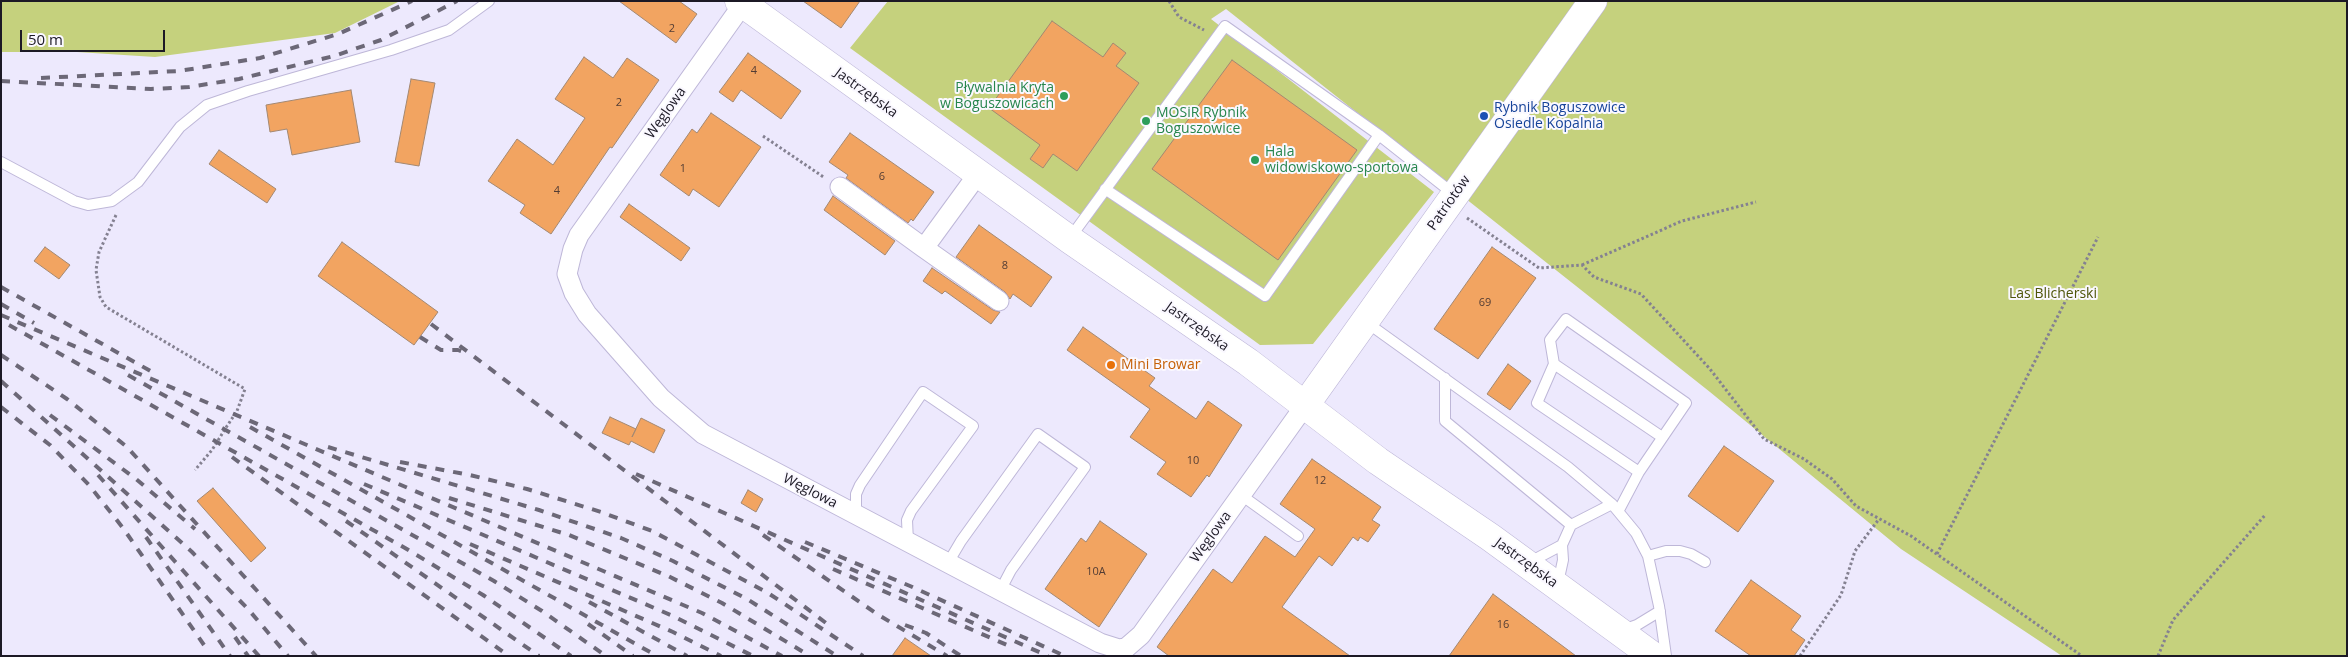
<!DOCTYPE html>
<html>
<head>
<meta charset="utf-8">
<style>
	body { margin:0 }
	#map { position:relative; width:2348px; height:657px; overflow:hidden; background:#ede9fd; font-family:"Open Sans",sans-serif }
	canvas { display:block }
	.frame { position:absolute; inset:0; border:2px solid #1c1925; pointer-events:none }
	.scale { position:absolute; left:20px; top:30px; width:145px; height:22px; box-sizing:border-box; border:2px solid #1c1925; border-top:0; padding-left:6px; font-size:15px; line-height:18px; white-space:nowrap; color:#1c1925; -webkit-text-stroke:4px #faf8ff; paint-order:stroke }
</style>
</head>
<body>
<div id="map">
<canvas width="2348" height="657"></canvas>
<div class="frame"></div>
<div class="scale">50 m</div>
</div>
<script>
const context = document.querySelector('canvas').getContext('2d');
context.lineJoin = 'round';
function paint(path, color) {
  context.fillStyle = color;
  context.fill(path, 'evenodd');
}
function shape(rows) {
  const path = new Path2D();
  for (const r of rows) {
    path.moveTo(r[0], r[1]);
    for (let i = 2; i < r.length; i += 2) path.lineTo(r[i], r[i + 1]);
  }
  return path;
}
function strokePath(path, color, width, dash) {
  context.strokeStyle = color;
  context.lineWidth = width;
  context.lineCap = dash ? 'butt' : 'round';
  context.setLineDash(dash || []);
  context.stroke(path);
}
function drawText(font, color, halo, rows, align = 'center') {
  context.font = font + ' "Open Sans",sans-serif';
  context.lineWidth = 4;
  context.setLineDash([]);
  context.textBaseline = 'middle';
  context.strokeStyle = halo;
  context.fillStyle = color;
  for (const [text, x, y, turn = 0] of rows) {
    context.save();
    context.translate(x, y);
    context.rotate((+turn || 0) * Math.PI / 180);
    context.textAlign = isNaN(turn) ? turn : align;
    if (halo) context.strokeText(text, 0, 0);
    context.fillText(text, 0, 0);
    context.restore();
  }
}
paint(shape([
	[1,1,400,1,335,33,155,57,77,52,1,52],
	[888,1,2347,1,2347,656,2062,656,1901,549,1710,392,1226,9,1211,19,1434,192,1313,344,1260,345,850,48]
]), '#c5d17d');
const building = shape([
	[619,1,679,1,697,14,676,43,619,1],
	[803,1,860,1,841,28,803,1],
	[1052,21,1103,57,1113,43,1126,53,1116,66,1139,83,1077,171,1053,154,1043,168,1030,159,1040,145,989,108,1052,21],
	[748,53,801,91,781,119,741,90,733,102,719,92,748,53],
	[584,57,613,78,627,58,659,80,612,148,610,147,551,234,520,213,525,205,488,181,517,139,553,165,585,118,555,99,584,57],
	[1232,60,1357,150,1278,260,1152,169,1232,60],
	[411,79,435,83,419,166,395,162,411,79],
	[351,90,360,142,292,155,287,129,270,132,266,105,351,90],
	[711,113,761,147,719,207,693,189,689,196,660,175,692,129,697,133,711,113],
	[850,133,934,192,913,221,911,219,908,223,846,178,848,175,829,162,850,133],
	[219,150,276,189,267,203,209,164,219,150],
	[833,196,895,241,885,255,824,210,833,196],
	[629,204,690,248,681,261,620,217,629,204],
	[979,225,1052,277,1031,307,1013,294,1010,299,1005,292,956,257,979,225],
	[342,242,438,312,414,345,318,276,342,242],
	[45,247,70,265,59,279,34,261,45,247],
	[1492,247,1536,278,1478,359,1434,329,1492,247],
	[932,268,993,310,1000,312,991,324,945,291,942,294,923,281,932,268],
	[1083,327,1155,378,1149,386,1196,419,1208,401,1242,425,1209,477,1207,475,1191,497,1157,474,1166,462,1130,437,1150,409,1067,350,1083,327],
	[1508,364,1531,381,1510,410,1487,394,1508,364],
	[610,417,636,429,632,437,641,418,665,430,654,453,631,441,629,445,602,433,610,417],
	[1724,446,1774,481,1738,532,1688,496,1724,446],
	[1312,459,1381,507,1372,520,1380,525,1368,542,1360,537,1358,541,1353,537,1332,566,1319,556,1282,607,1350,656,1169,656,1157,647,1213,569,1232,583,1265,536,1295,557,1315,529,1280,504,1312,459],
	[213,488,266,548,251,562,197,501,213,488],
	[748,490,763,499,756,512,741,503,748,490],
	[1100,521,1147,554,1099,627,1045,589,1081,538,1086,542,1100,521],
	[1751,580,1801,616,1791,630,1805,640,1794,656,1751,656,1715,631,1751,580],
	[1493,594,1576,656,1449,656,1493,594],
	[905,638,931,656,892,656,905,638]
]);
paint(building, '#f2a461');
strokePath(building, '#a38872', 1);
const lane = shape([
	[1,162,74,201,88,205,112,201,138,182,180,127,207,105,248,91,391,50,449,30,489,1],
	[1105,189,1265,296,1379,135],
	[1070,238,1225,26,1379,135,1455,195],
	[1366,322,1568,467,1612,504],
	[1554,364,1662,437],
	[1445,378,1445,421,1571,525],
	[1241,495,1298,536],
	[1619,510,1639,472,1686,403,1566,319,1550,340,1554,364,1537,403,1639,472],
	[856,514,856,494,860,485,923,392,973,426,911,511,907,520,908,542],
	[1648,556,1666,551,1680,551,1691,554,1705,562],
	[948,563,961,541,1038,434,1085,467,1011,570,1000,591],
	[1528,563,1562,545,1571,525,1612,504,1636,533,1648,556,1659,606,1666,656],
	[1558,583,1563,560,1562,545],
	[1623,630,1637,625,1660,611]
]);
const street = shape([
	[743,4,579,235,573,249,567,274,574,293,587,314,661,398,703,434,1100,643,1119,649,1126,648,1141,635,1306,404],
	[840,187,924,248,978,174],
	[924,248,999,301]
]);
const secondary = shape([
	[739,1,1069,239,1248,362,1378,461,1490,537,1653,656],
	[1306,404,1593,1]
]);
strokePath(lane, '#beb7d8', 12);
strokePath(street, '#beb7d8', 21);
strokePath(secondary, '#beb7d8', 29);
strokePath(shape([
	[1169,1,1179,17,1204,30],
	[763,136,825,178],
	[116,215,99,252,96,270,100,297,106,307,245,389,237,411,227,426,212,450,195,470],
	[1467,218,1539,268,1582,265,1594,277,1641,294,1710,369,1764,439,1804,459,1832,479,1856,506,1911,536,2082,656],
	[1582,265,1682,221,1756,202],
	[1937,554,2098,237],
	[1800,656,1841,595,1855,551,1879,519],
	[2158,656,2173,620,2266,514]
]), '#848191', 3, [2.5, 2.5]);
strokePath(lane, '#fff', 10);
strokePath(street, '#fff', 19);
strokePath(secondary, '#fff', 28);
strokePath(shape([
	[41,78,179,71,260,58,338,34,412,1],
	[1,81,151,89,189,87,239,79,334,56,381,40,457,1],
	[1,287,154,373],
	[1,304,34,323],
	[1,315,702,613,782,656],
	[431,324,826,623],
	[9,325,405,548,483,595,571,656],
	[420,337,441,350,458,350,466,353],
	[1,355,67,399,127,447,316,656],
	[128,375,494,581,542,611,606,656],
	[1,381,192,552,248,609,288,656],
	[1,407,50,445,89,485,123,528,204,645],
	[50,415,136,479,195,529],
	[250,427,657,656],
	[328,447,539,510,621,538,673,561,747,599,837,656],
	[232,457,509,656],
	[400,462,470,475,527,489,601,512,652,531,768,593,863,656],
	[636,474,1048,656],
	[98,475,259,656],
	[364,484,673,616,753,656],
	[449,498,569,535,668,576,722,603,810,656],
	[346,521,539,656],
	[763,535,877,614,947,656],
	[146,537,230,656],
	[805,542,910,586,1065,656],
	[470,544,673,632,721,656],
	[833,569,1007,645],
	[589,602,687,656],
	[588,624,633,656],
	[905,625,926,633,961,656],
	[235,637,248,656]
]), '#6c6877', 4, [9, 9]);
for (const [x, y, r, color] of [
	[1064,96,5,"#2e9e5b"],
	[1484,116,5,"#1a4fb4"],
	[1146,121,5,"#2e9e5b"],
	[1255,160,5,"#2e9e5b"],
	[1111,365,5,"#e8710a"]
]) {
  const dot = new Path2D();
  dot.arc(x, y, r, 0, 2 * Math.PI);
  context.fillStyle = color;
  context.fill(dot);
  strokePath(dot, '#faf8ff', 2);
}
drawText('11px', '#523c34', null, [
	["2",672,29],
	["4",754,71],
	["2",619,103],
	["1",683,169],
	["6",882,177],
	["4",557,191],
	["8",1005,266],
	["69",1485,303],
	["10",1193,461],
	["12",1320,481],
	["10A",1096,572],
	["16",1503,625]
]);
drawText('14px', '#27864d', '#faf8ff', [
	["Pływalnia Kryta",1054,88,"right"],
	["w Boguszowicach",1054,104,"right"],
	["MOSiR Rybnik",1156,113],
	["Boguszowice",1156,129],
	["Hala",1265,152],
	["widowiskowo-sportowa",1265,168]
], 'left');
drawText('14px', '#1c1925', '#faf8ff', [
	["Jastrzębska",866,93,36],
	["Węglowa",666,113,-55],
	["Patriotów",1449,203,-55],
	["Jastrzębska",1197,327,35],
	["Węglowa",810,491,27],
	["Węglowa",1211,537,-54],
	["Jastrzębska",1526,563,36]
]);
drawText('14px', '#164399', '#faf8ff', [
	["Rybnik Boguszowice",1494,108],
	["Osiedle Kopalnia",1494,124]
], 'left');
drawText('14px', '#4e5509', '#faf8ff', [
	["Las Blicherski",2053,294]
]);
drawText('14px', '#c56008', '#faf8ff', [
	["Mini Browar",1121,365]
], 'left');
</script>
</body>
</html>
